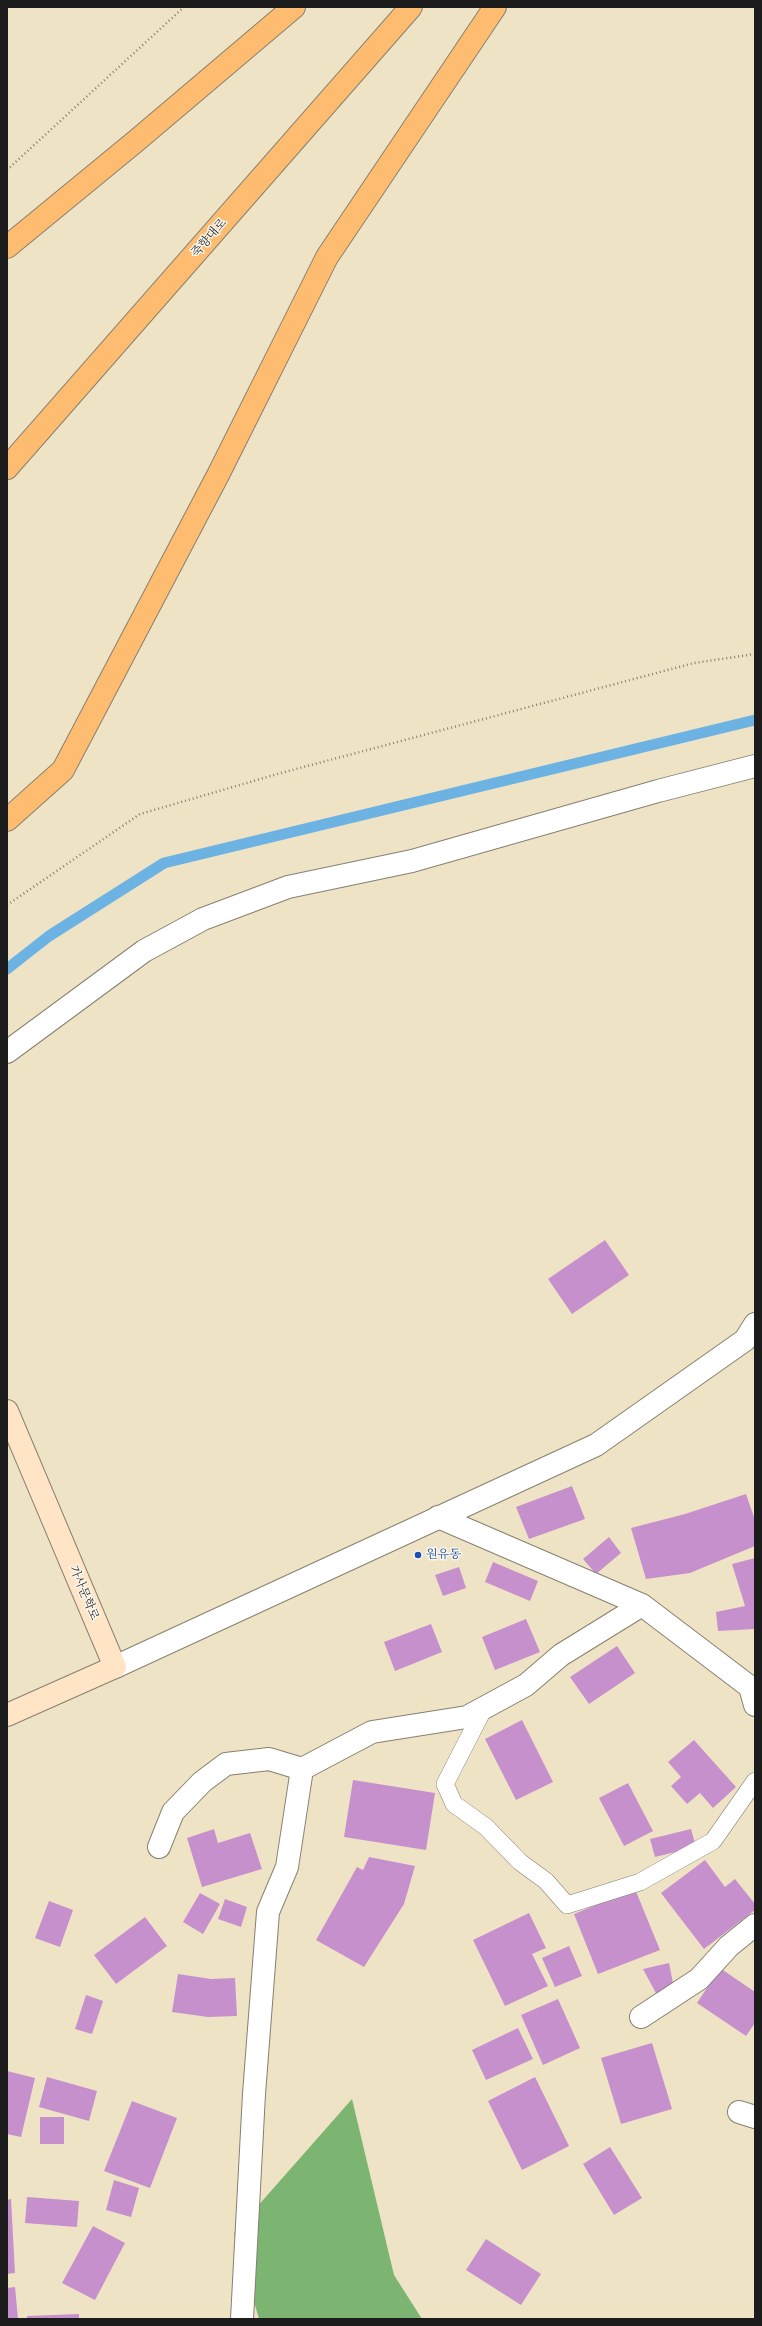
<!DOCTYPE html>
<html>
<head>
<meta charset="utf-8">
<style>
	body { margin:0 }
	#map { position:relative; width:762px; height:2326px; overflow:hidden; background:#efe3c5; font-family:"Libre Caslon Text",serif }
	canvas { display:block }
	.frame { position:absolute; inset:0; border:8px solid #1c1c1c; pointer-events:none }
</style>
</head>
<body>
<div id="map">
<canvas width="762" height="2326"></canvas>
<div class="frame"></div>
</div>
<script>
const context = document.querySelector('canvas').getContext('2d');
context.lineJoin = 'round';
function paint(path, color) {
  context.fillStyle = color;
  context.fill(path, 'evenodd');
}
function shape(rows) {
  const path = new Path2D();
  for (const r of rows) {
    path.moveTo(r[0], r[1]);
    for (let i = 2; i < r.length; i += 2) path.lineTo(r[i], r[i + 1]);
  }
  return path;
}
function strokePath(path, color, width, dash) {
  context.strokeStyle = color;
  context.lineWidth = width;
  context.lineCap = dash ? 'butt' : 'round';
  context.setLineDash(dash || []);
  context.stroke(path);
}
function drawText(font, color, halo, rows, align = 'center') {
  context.font = font + ' "Libre Caslon Text","Noto Serif KR",serif';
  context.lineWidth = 3;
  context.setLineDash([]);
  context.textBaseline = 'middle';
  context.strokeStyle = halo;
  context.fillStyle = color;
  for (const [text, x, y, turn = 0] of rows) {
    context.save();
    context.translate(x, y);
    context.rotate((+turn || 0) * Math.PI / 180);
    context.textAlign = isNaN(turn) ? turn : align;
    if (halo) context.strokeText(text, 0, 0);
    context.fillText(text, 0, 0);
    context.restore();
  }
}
paint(shape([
	[352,2099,394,2275,422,2319,259,2319,234,2233]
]), '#7cb572');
strokePath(shape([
	[7,969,49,936,164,863,755,720]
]), '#6cb3e3', 11);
paint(shape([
	[605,1240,629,1275,572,1314,548,1279],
	[572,1486,585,1519,529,1539,516,1507],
	[746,1494,755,1520,755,1546,690,1573,646,1579,631,1528,685,1514],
	[609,1537,621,1553,596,1574,583,1559],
	[755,1558,755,1629,718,1631,716,1612,745,1606,732,1564],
	[493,1562,538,1581,530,1601,485,1582],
	[459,1567,466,1588,443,1596,435,1575],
	[526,1619,540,1652,495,1670,482,1637],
	[431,1624,442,1652,395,1671,384,1642],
	[617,1646,635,1673,589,1704,570,1677],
	[522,1720,553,1782,516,1800,485,1739],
	[694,1740,736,1787,713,1808,700,1793,687,1804,671,1786,681,1777,668,1762],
	[353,1780,435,1793,426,1850,344,1837],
	[628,1783,653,1831,624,1846,599,1798],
	[214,1829,218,1843,250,1833,262,1869,202,1887,187,1838],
	[691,1829,696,1847,655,1857,650,1839],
	[369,1857,415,1866,404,1904,364,1967,316,1940,357,1867,363,1870],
	[705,1860,725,1887,735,1879,755,1904,755,1910,704,1949,661,1893],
	[635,1889,660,1950,598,1974,574,1914],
	[200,1893,220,1904,203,1934,183,1922],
	[225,1899,247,1907,241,1927,218,1919],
	[49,1901,73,1910,60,1947,35,1938],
	[529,1913,546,1948,532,1954,548,1986,505,2006,473,1940],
	[145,1917,167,1946,116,1984,94,1955],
	[569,1946,582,1976,555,1987,542,1958],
	[669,1963,673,1983,658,1997,643,1969],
	[720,1968,755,1992,755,2023,746,2036,697,2003],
	[178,1974,211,1979,235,1978,237,2016,208,2017,172,2012],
	[86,1995,103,2001,92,2034,75,2029],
	[558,1999,580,2048,543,2065,521,2015],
	[518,2028,533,2059,486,2080,472,2050],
	[652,2043,672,2109,621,2124,601,2058],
	[7,2071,35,2078,21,2137,7,2134],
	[47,2077,97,2091,89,2121,39,2107],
	[535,2077,569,2146,522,2170,488,2101],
	[132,2101,177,2118,150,2188,104,2171],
	[40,2117,64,2117,64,2144,40,2144],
	[610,2147,642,2198,614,2215,583,2164],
	[114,2180,139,2188,131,2217,106,2210],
	[27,2197,79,2201,77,2227,25,2223],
	[11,2199,15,2273,7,2274,7,2200],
	[93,2226,125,2243,95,2300,62,2283],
	[486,2239,541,2274,521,2305,466,2270],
	[15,2287,18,2319,7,2319,7,2288],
	[79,2314,79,2319,27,2319,27,2316]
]), '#c690cd');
const service = shape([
	[484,1708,445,1784,454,1804,486,1827,520,1862,546,1881,567,1905,640,1882,713,1841,755,1781]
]);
const minor = shape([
	[7,1052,144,951,203,919,288,887,412,861,658,791,755,766],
	[438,1517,642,1605,750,1687,755,1705],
	[159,1847,173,1812,202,1782,226,1764,269,1759,302,1769,372,1732,467,1717,526,1685,561,1655,642,1605],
	[641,2017,699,1979,729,1946,755,1925],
	[739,2112,755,2117],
	[242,2319,254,2094,268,1912,287,1867,302,1769]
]);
const tertiary = shape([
	[115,1667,596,1445,745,1340,755,1324]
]);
const secondary = shape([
	[7,1411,115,1667,7,1715]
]);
const primary = shape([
	[7,247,136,141,294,7],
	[7,468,411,7],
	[7,820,63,770,218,475,327,257,495,7]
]);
strokePath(service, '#868070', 18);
strokePath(minor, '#868070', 24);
strokePath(tertiary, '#868070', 24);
strokePath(secondary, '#868070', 24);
strokePath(primary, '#868070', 24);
strokePath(shape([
	[7,170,184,7],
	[7,905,140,814,281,773,694,663,755,654]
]), '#868070', 2.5, [1, 3]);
strokePath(service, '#fff', 17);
strokePath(minor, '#fff', 22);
strokePath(tertiary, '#fff', 22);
strokePath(secondary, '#ffe4c6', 22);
strokePath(primary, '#febc70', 22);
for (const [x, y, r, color] of [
	[418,1555,4,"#1a4fb4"]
]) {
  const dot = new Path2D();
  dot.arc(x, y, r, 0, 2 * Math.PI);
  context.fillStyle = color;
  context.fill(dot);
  strokePath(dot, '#fbf7ec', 1.5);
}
drawText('12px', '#1c1c1c', '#fbf7ec', [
	["죽향대로",209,238,-49],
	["가사문학로",84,1593,67]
]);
drawText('12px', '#164399', '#fbf7ec', [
	["원유동",426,1555]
], 'left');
</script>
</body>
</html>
